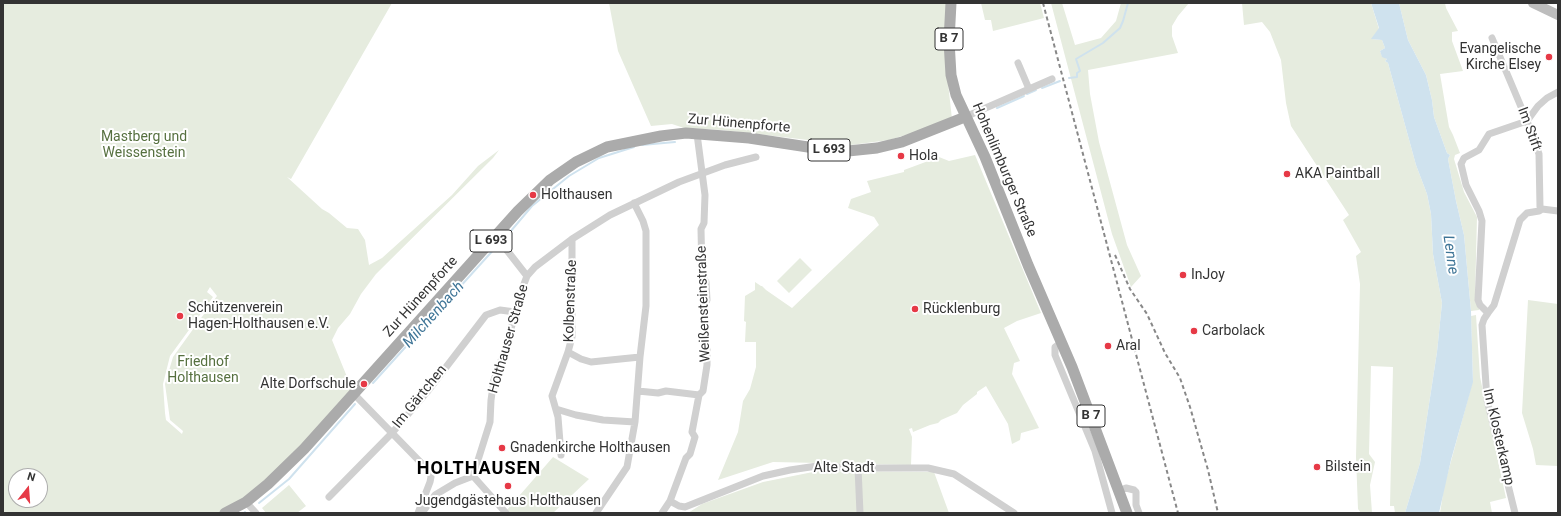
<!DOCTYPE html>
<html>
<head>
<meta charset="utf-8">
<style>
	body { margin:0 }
	#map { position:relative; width:1561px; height:516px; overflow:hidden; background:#fff; font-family:Roboto,sans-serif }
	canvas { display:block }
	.frame { position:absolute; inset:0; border:4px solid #333; pointer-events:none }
	.north { position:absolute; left:8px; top:468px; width:40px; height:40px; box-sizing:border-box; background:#fff; border:1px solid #adadad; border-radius:50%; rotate:17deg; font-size:11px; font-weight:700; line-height:16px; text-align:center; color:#333 }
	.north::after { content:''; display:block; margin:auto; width:14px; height:18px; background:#e63946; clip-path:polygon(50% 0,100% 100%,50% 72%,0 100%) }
</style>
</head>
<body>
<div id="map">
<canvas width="1561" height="516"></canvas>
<div class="frame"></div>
<div class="north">N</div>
</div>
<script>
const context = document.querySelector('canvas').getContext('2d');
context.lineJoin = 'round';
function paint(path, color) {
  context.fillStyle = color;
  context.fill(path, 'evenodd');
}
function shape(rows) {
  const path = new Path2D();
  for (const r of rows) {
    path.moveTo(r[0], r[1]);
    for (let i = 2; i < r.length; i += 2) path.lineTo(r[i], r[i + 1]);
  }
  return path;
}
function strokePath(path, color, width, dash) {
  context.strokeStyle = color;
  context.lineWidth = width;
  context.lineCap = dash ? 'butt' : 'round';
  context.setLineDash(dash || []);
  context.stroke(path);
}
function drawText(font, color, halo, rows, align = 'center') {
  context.font = font + ' Roboto,sans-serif';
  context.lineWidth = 4;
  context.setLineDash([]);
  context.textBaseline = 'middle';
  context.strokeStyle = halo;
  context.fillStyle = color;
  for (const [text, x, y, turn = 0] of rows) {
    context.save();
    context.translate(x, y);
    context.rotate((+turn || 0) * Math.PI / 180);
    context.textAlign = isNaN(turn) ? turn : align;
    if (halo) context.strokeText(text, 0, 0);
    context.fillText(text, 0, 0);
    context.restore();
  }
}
paint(shape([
	[3,3,392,3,291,179,287,177,322,209,329,213,347,228,358,229,365,240,369,265,382,258,452,195,478,166,499,150,493,158,376,274,361,294,350,314,338,328,332,340,354,394,304,449,225,513,3,513],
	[210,287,217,296,173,357,165,384,170,420,183,431,182,434,166,420,165,413,163,384,170,356,213,297,207,292],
	[16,476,40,476,40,500,16,500],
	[609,3,947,3,946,65,952,119,942,124,889,140,851,145,722,130,684,128,672,124,651,126,618,51],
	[981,3,1040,3,1044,18,993,31,991,20,985,20],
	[1051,3,1062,3,1075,45,1101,38,1116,21,1121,3,1189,3,1178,16,1172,26,1172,36,1178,53,1088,70,1090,94,1099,142,1127,245,1141,276,1131,287,1112,234],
	[1242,3,1371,3,1379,29,1372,39,1382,40,1385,48,1380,51,1382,56,1387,59,1385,61,1388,63,1416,165,1427,194,1431,214,1433,254,1442,303,1437,352,1420,463,1405,513,1395,513,1394,506,1390,506,1393,367,1371,366,1369,454,1375,462,1370,485,1372,513,1361,513,1358,509,1356,457,1360,284,1356,256,1361,252,1343,220,1349,215,1291,126,1286,103,1281,60,1270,32,1262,22,1244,25],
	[1399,3,1445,3,1446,8,1458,31,1452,32,1452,41,1463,71,1440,74,1449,127,1453,135,1460,153,1455,155,1454,159,1464,192,1477,217,1475,298,1479,307,1479,310,1471,311,1464,235,1456,201,1448,159,1450,155,1447,153,1434,117,1432,100,1426,75,1408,40],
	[975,155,1041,313,1017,321,1004,328,1020,361,1014,363,1012,374,1039,428,1021,433,1020,440,1012,444,1008,424,986,386,977,392,977,394,963,405,957,413,941,420,938,423,930,425,913,432,912,428,909,429,912,437,911,465,773,462,718,480,738,432,743,401,750,389,756,367,756,342,745,342,746,322,744,321,745,296,755,290,755,282,761,286,762,286,766,290,792,308,879,225,874,217,848,208,851,199,871,192,867,181,904,172,904,170,939,157,949,161],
	[800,258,812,270,789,293,777,281],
	[1528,300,1558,304,1558,466,1536,465,1533,449,1522,413],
	[1476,315,1480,377,1506,498,1490,502,1492,513,1440,513,1444,487,1473,380,1471,316],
	[553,457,589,479,553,513,506,513,506,511],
	[818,471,934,472,949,513,688,513,702,504,763,482],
	[289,485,306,506,297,513,266,513,262,508]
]), '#e6ecdf');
paint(shape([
	[1371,3,1399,3,1408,40,1426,75,1432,100,1434,117,1447,153,1450,155,1448,159,1456,201,1464,235,1471,311,1473,382,1451,460,1439,513,1405,513,1420,463,1437,352,1442,303,1433,254,1431,214,1427,194,1416,165,1388,63,1385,61,1387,59,1382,57,1380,51,1385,48,1382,40,1371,39,1379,28]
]), '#cfe2ee');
strokePath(shape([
	[1069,78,1077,77,1077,73,1080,71,1076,59,1103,43,1120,28,1123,21,1128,3],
	[1042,88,1060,81],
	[1027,94,1036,90],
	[997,108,1024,96],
	[642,145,675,142],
	[505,238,532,206,569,176,599,158,634,147],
	[373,383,496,247],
	[259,503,289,479,355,404],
	[244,513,245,512]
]), '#cfe2ee', 2);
strokePath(shape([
	[1492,38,1527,121,1539,154,1540,207,1542,209,1558,211],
	[1018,63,1029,89],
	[965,117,1052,79],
	[634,203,643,221,646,231,646,306,640,357],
	[495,235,527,276],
	[1488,313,1494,305,1520,220,1527,213,1539,211,1542,209],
	[1062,342,1055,347,1055,355,1095,451,1112,513],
	[568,352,581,359,591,362,640,357,635,422,627,467,596,513],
	[638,391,658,393,666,391,699,395],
	[354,394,430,472,431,477,430,482,418,513],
	[556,409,576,415,603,420,635,422],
	[561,455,558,417,552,396,568,352,572,337,572,239],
	[858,468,860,513],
	[473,476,506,513],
	[1119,491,1126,488,1134,490,1136,492,1136,505,1139,513],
	[329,497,392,433,427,392,486,315,500,310,515,312],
	[670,501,679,506,685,507,763,476,790,470,817,466,858,468,928,468,954,474,1014,513],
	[246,502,256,513],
	[422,513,435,495,455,483,473,476,490,422,491,400,494,380,506,347,521,292,527,276,535,267,572,239,610,215,679,182,725,165,756,157],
	[662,513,670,501,686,458,690,454,695,437,692,432,699,395,703,391,707,365,707,349,704,340,704,306,707,300,706,282,702,275,701,229,704,223,705,195,697,134],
	[1515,513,1487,400,1482,325,1484,319,1488,313,1480,305,1478,300,1482,221,1479,211,1466,185,1461,164,1464,158,1479,150,1489,134,1527,121,1538,106,1547,98,1558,92]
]), '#d0d0d0', 7);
strokePath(shape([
	[1533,3,1558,15]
]), '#bdbdbd', 10);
strokePath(shape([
	[951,3,949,41,951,75,956,95,985,157,1028,265,1072,367,1127,513],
	[225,513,246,502,268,484,304,449,518,211,550,180,576,162,607,147,661,136,686,133,749,138,834,151,848,151,877,148,902,142,965,117]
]), '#ababab', 11);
strokePath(shape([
	[1043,3,1178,513],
	[1115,255,1130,289,1147,314,1165,353,1180,378,1190,407,1208,470,1218,513]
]), '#888', 2, [4, 3]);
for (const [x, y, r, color] of [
	[1549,57,4,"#e63946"],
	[901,156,4,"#e63946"],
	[1287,174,4,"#e63946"],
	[533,195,4,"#e63946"],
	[1183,275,4,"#e63946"],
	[915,309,4,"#e63946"],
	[180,316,4,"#e63946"],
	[1194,331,4,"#e63946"],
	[1108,346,4,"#e63946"],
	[364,384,4,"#e63946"],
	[502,448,4,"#e63946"],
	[1317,467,4,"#e63946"],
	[508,486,4,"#e63946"]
]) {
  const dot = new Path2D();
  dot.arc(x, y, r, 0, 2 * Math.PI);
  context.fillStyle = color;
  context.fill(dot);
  strokePath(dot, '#fff', 1.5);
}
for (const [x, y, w] of [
	[949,39,28],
	[829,150,42],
	[491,241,42],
	[1091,416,28]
]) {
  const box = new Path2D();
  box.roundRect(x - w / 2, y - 11, w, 22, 3);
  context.fillStyle = '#fff';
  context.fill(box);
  strokePath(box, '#333', 1);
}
drawText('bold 13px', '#333', null, [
	["B 7",949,39],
	["L 693",829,150],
	["L 693",491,241],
	["B 7",1091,416]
]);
drawText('14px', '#333', '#fff', [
	["Evangelische",1541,49,"right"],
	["Kirche Elsey",1541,65,"right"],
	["Hola",909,156],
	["AKA Paintball",1295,174],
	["Holthausen",541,195],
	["InJoy",1191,275],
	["Schützenverein",188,308],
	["Hagen-Holthausen e.V.",188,324],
	["Rücklenburg",923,309],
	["Carbolack",1202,331],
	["Aral",1116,346],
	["Alte Dorfschule",356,384,"right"],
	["Gnadenkirche Holthausen",510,448],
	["Bilstein",1325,467],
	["Jugendgästehaus Holthausen",508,501,"center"]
], 'left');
drawText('14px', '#333', '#fff', [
	["Zur Hünenpforte",739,124,5],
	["Im Stift",1529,129,70],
	["Hohenlimburger Straße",1004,170,67],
	["Zur Hünenpforte",421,297,-48],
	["Kolbenstraße",571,301,-88],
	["Weißensteinstraße",704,304,-92],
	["Holthauser Straße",509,339,-74],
	["Im Gärtchen",420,397,-51],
	["Im Klosterkamp",1498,437,77],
	["Alte Stadt",844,468]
]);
drawText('14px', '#56703f', '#fff', [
	["Mastberg und",144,137],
	["Weissenstein",144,153],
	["Friedhof",203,362],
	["Holthausen",203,378]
]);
drawText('italic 15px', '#3f7597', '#fff', [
	["Lenne",1450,255,82],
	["Milchenbach",434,315,-48]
]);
context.letterSpacing = '1px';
drawText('bold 18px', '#000', '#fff', [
	["HOLTHAUSEN",479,469]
]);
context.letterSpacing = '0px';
</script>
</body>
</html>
